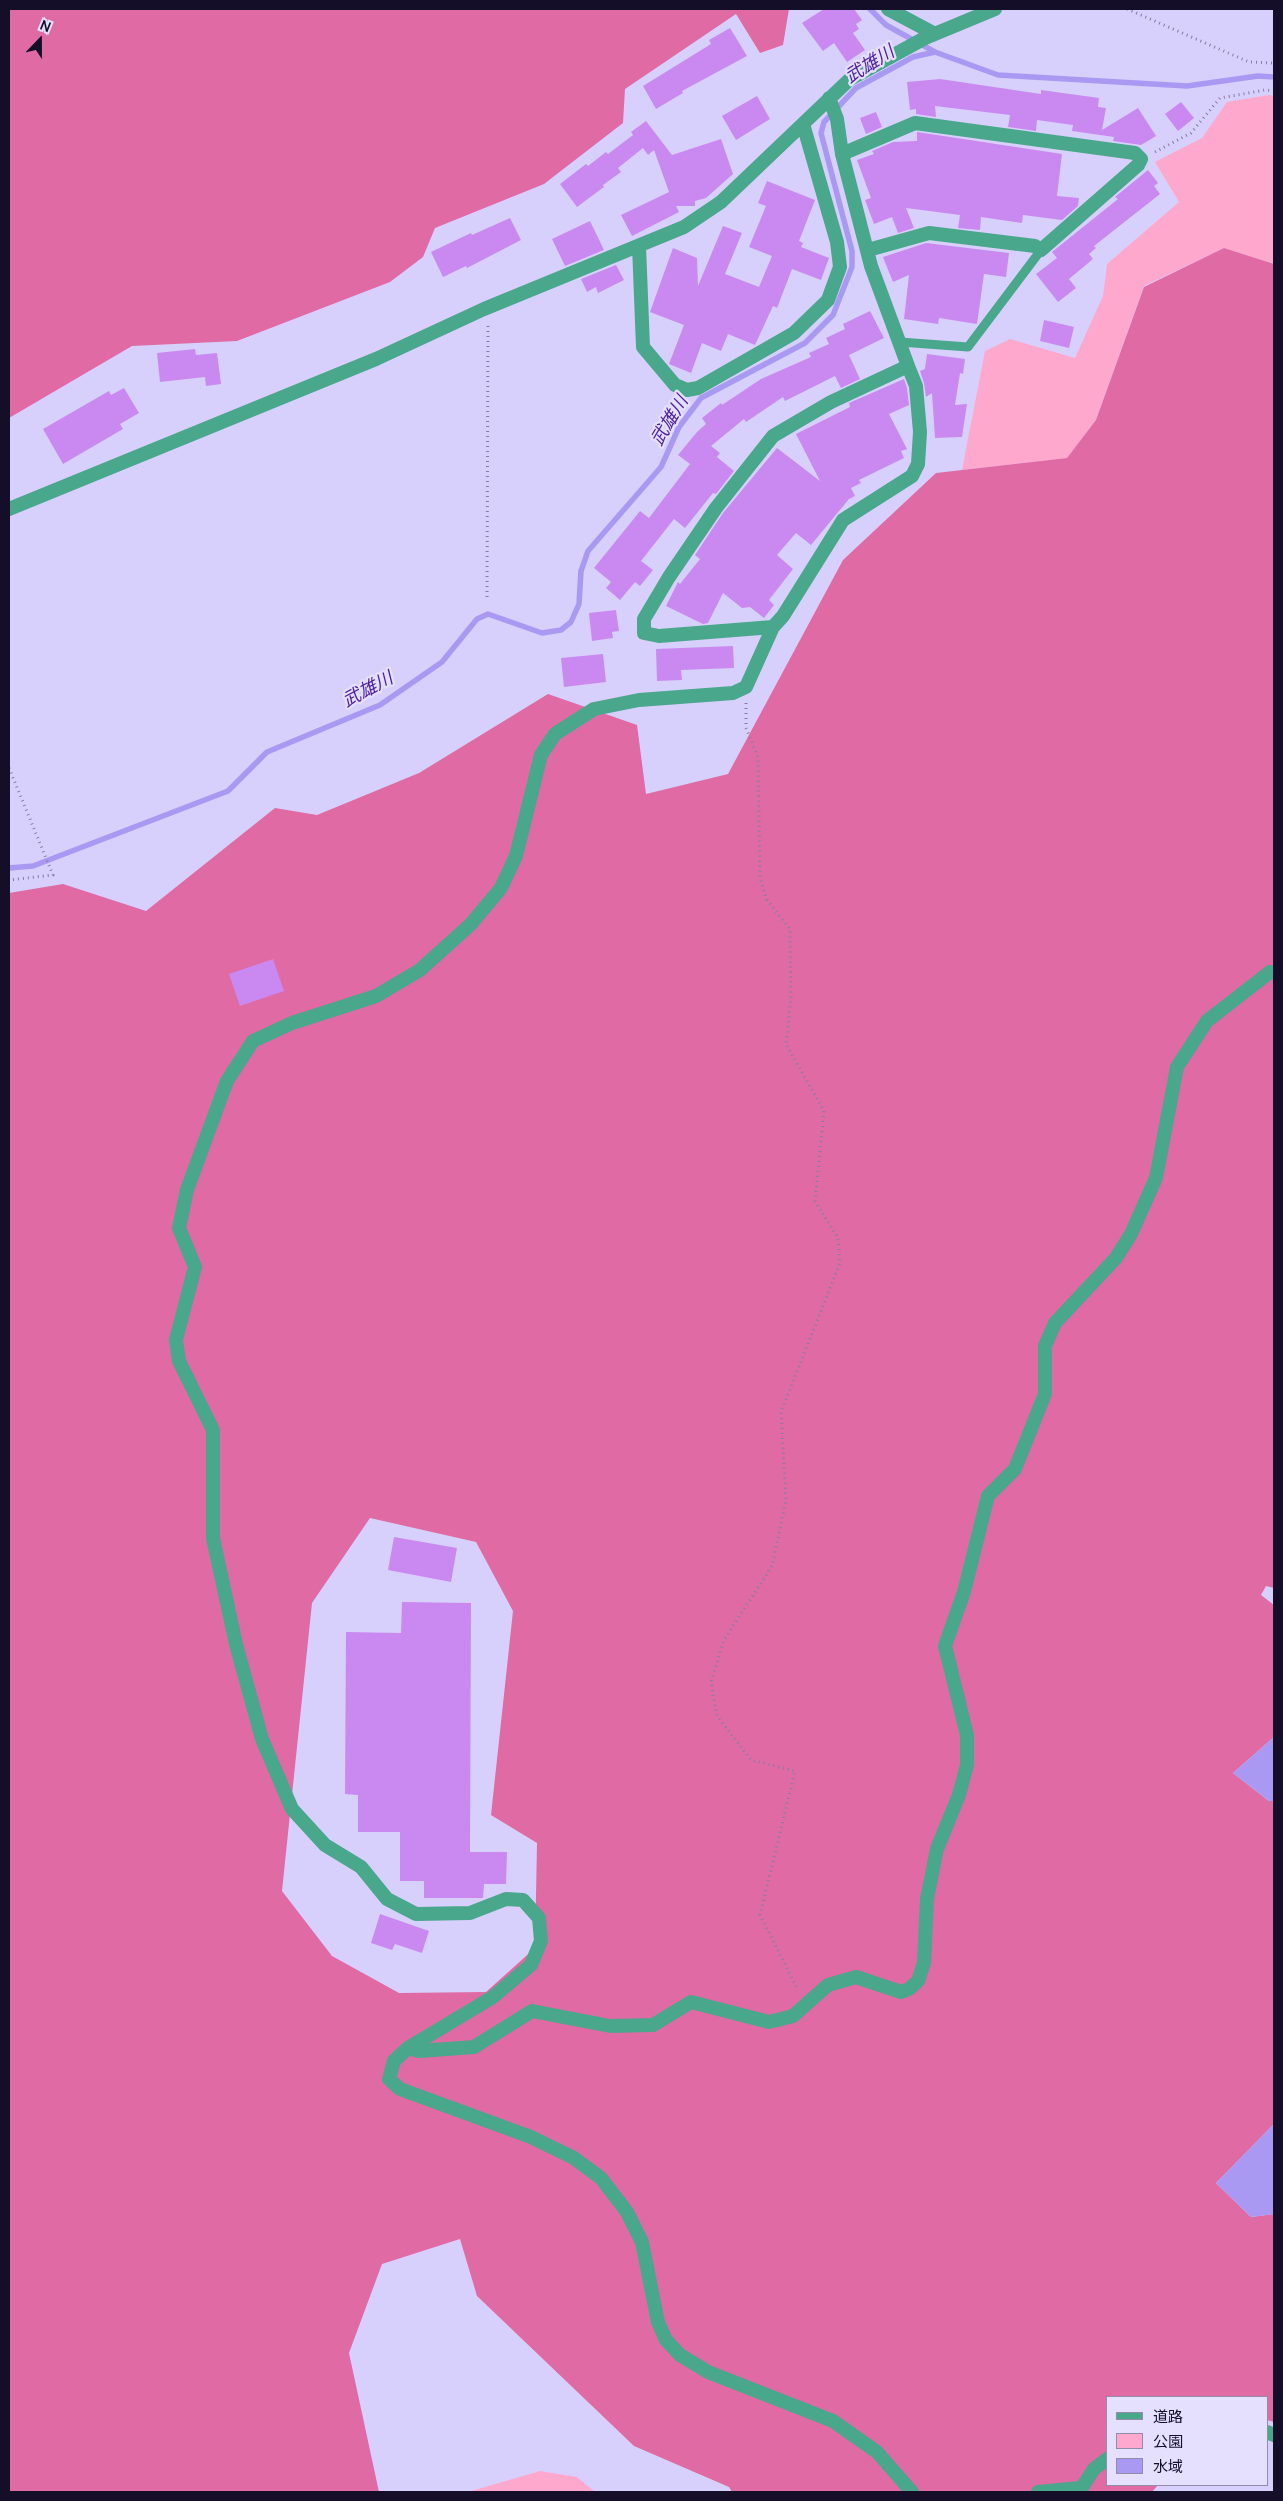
<!DOCTYPE html>
<html>
<head>
<meta charset="utf-8">
<style>
	body { margin:0 }
	#map { position:relative; width:1283px; height:2501px; overflow:hidden; background:#d7d0fd; font-family:Manrope,"Noto Sans JP",sans-serif }
	canvas { display:block }
	.frame { position:absolute; inset:0; border:10px solid #140e28; pointer-events:none }
	.legend { position:absolute; left:1106px; top:2396px; width:162px; height:90px; box-sizing:border-box; background:#e4e0fe; border:1px solid #918ca8; margin:0; padding:6px 9px; list-style:none; font-size:15px; color:#140e28 }
	.legend li { display:flex; align-items:center; gap:10px; height:25px }
	.legend b { width:25px; border:1px solid #918ca8 }
	.north { position:absolute; left:15px; top:15px; width:50px; height:50px; -webkit-text-stroke:4px #e4e0fe; paint-order:stroke; rotate:22deg; font-size:14px; font-weight:700; line-height:20px; text-align:center; color:#140e28 }
	.north::after { content:''; display:block; margin:auto; width:18px; height:22px; background:#140e28; clip-path:polygon(50% 0,100% 100%,50% 72%,0 100%) }
</style>
</head>
<body>
<div id="map">
<canvas width="1283" height="2501"></canvas>
<div class="frame"></div>
<ul class="legend">
<li><b style="height:6px;background:#49a78c"></b>道路</li>
<li><b style="height:14px;background:#fea8ce"></b>公園</li>
<li><b style="height:14px;background:#aa99f2"></b>水域</li>
</ul>
<div class="north">N</div>
</div>
<script>
const context = document.querySelector('canvas').getContext('2d');
context.lineJoin = 'round';
function paint(path, color) {
  context.fillStyle = color;
  context.fill(path, 'evenodd');
}
function shape(rows) {
  const path = new Path2D();
  for (const r of rows) {
    path.moveTo(r[0], r[1]);
    for (let i = 2; i < r.length; i += 2) path.lineTo(r[i], r[i + 1]);
  }
  return path;
}
function strokePath(path, color, width, dash) {
  context.strokeStyle = color;
  context.lineWidth = width;
  context.lineCap = dash ? 'butt' : 'round';
  context.setLineDash(dash || []);
  context.stroke(path);
}
function drawText(font, color, halo, rows, align = 'center') {
  context.font = font + ' Manrope,"Noto Sans JP",sans-serif';
  context.lineWidth = 4.5;
  context.setLineDash([]);
  context.textBaseline = 'middle';
  context.strokeStyle = halo;
  context.fillStyle = color;
  for (const [text, x, y, turn = 0] of rows) {
    context.save();
    context.translate(x, y);
    context.rotate((+turn || 0) * Math.PI / 180);
    context.textAlign = isNaN(turn) ? turn : align;
    if (halo) context.strokeText(text, 0, 0);
    context.fillText(text, 0, 0);
    context.restore();
  }
}
paint(shape([
	[1269,95,1274,96,1274,264,1224,248,1144,286,1096,420,1067,458,962,470,985,351,1010,339,1075,358,1103,296,1107,264,1179,202,1155,162,1202,138,1227,102],
	[540,2471,577,2477,595,2492,468,2492]
]), '#fea8ce');
paint(shape([
	[9,9,789,9,783,45,760,53,736,14,625,89,623,123,544,184,435,228,423,257,390,282,237,341,132,346,9,418],
	[1224,248,1274,264,1274,1588,1266,1586,1261,1595,1274,1605,1274,1737,1233,1773,1269,1801,1274,1801,1274,2124,1216,2183,1251,2217,1274,2214,1274,2422,1267,2420,1267,2397,1107,2397,1107,2485,1158,2485,1152,2492,732,2492,729,2487,634,2446,477,2296,460,2239,382,2264,349,2353,379,2492,9,2492,9,893,63,884,146,911,275,808,317,815,419,773,548,694,637,725,646,794,728,774,843,560,936,473,1067,458,1096,420,1144,287],
	[370,1518,476,1542,513,1611,491,1815,537,1843,535,1948,486,1992,399,1993,332,1956,282,1891,312,1603]
]), '#e06aa4');
paint(shape([
	[1274,1737,1274,1801,1269,1801,1233,1773],
	[1274,2124,1274,2214,1251,2217,1216,2183]
]), '#aa99f2');
strokePath(shape([
	[870,9,886,25,935,52,998,75,1187,86,1258,76,1274,77],
	[9,868,33,866,228,791,267,752,380,705,442,662,477,619,488,614,542,633,561,630,571,622,579,604,581,571,588,551,661,467,679,427,701,398,805,343,833,315,852,267,852,251,821,133,824,122,856,88,913,57,935,52]
]), '#aa99f2', 5.5);
paint(shape([
	[824,9,854,9,862,20,856,24,859,29,853,33,865,50,847,62,834,43,823,51,802,23],
	[730,28,747,56,682,91,683,93,656,109,643,86,711,44,709,40],
	[940,79,1041,94,1041,90,1099,98,1098,107,1106,108,1102,130,1138,108,1156,136,1141,145,1113,141,1114,137,1072,131,1073,125,1037,120,1036,131,1008,127,1010,115,935,106,936,117,916,114,916,109,910,110,907,82],
	[757,96,770,119,736,140,722,116],
	[1181,102,1194,118,1178,131,1165,114],
	[876,112,882,127,866,134,860,118],
	[646,121,672,155,721,139,733,174,706,198,695,201,695,206,676,206,679,212,632,236,621,215,669,192,654,150,648,155,643,148,618,168,621,172,603,185,604,187,577,207,560,184,586,164,588,166,606,152,608,154,633,135,631,132],
	[917,132,1062,154,1057,196,1079,198,1078,206,1062,220,1023,215,1022,223,981,217,980,230,958,228,960,215,906,208,914,228,898,233,892,217,874,224,865,200,871,198,857,160,874,154,872,151,893,142,917,141],
	[1148,170,1158,183,1154,186,1160,194,1094,246,1096,248,1089,254,1093,259,1069,279,1076,288,1058,302,1036,274,1057,258,1052,252,1118,199,1115,197],
	[767,181,815,200,799,241,803,243,801,247,829,258,821,280,792,269,777,308,773,306,755,345,728,334,721,351,702,343,691,373,669,364,684,325,650,312,673,248,697,258,698,286,723,226,742,233,725,274,759,287,772,256,749,247,766,206,758,203],
	[510,218,521,240,467,268,466,266,443,277,431,252,471,233,472,235],
	[590,221,604,250,565,266,552,239],
	[926,243,1009,253,1006,277,984,274,977,324,939,318,938,324,904,319,909,275,893,282,883,257],
	[616,265,624,280,598,293,596,287,587,292,581,279],
	[870,311,884,338,849,355,860,379,841,388,835,376,785,401,783,397,746,422,744,419,711,446,720,453,717,457,734,471,716,494,713,493,685,528,674,519,641,561,653,570,640,586,635,582,620,600,606,588,611,582,594,568,640,511,649,518,690,464,678,455,697,432,706,424,702,418,721,403,722,405,761,379,811,357,809,353,829,344,826,338,845,329,843,324],
	[1044,320,1074,327,1069,348,1040,341],
	[195,349,196,355,217,353,221,384,206,386,205,377,160,382,157,353],
	[927,354,965,359,963,374,960,373,955,405,967,404,962,437,935,438,932,393,926,397,924,383,920,371,925,369],
	[904,379,907,388,909,405,889,414,907,449,901,451,904,458,859,480,861,483,851,488,855,496,849,499,811,545,796,533,777,555,793,569,769,600,774,605,764,618,750,607,742,608,723,593,708,623,703,624,666,606,678,582,680,584,700,559,695,555,723,513,777,448,820,481,796,434,850,407,849,403],
	[124,388,139,413,120,424,123,429,63,464,43,429,109,391,111,395],
	[616,610,619,631,612,632,613,638,592,641,589,613],
	[733,646,734,668,681,670,682,680,657,681,656,649],
	[603,654,606,682,564,687,561,658],
	[273,959,284,991,240,1006,229,974],
	[394,1537,457,1548,451,1582,388,1570],
	[402,1602,471,1603,470,1852,507,1852,506,1884,484,1884,483,1898,424,1898,424,1881,400,1881,400,1832,358,1832,358,1795,345,1794,346,1632,401,1633],
	[380,1914,429,1931,422,1953,395,1944,392,1950,371,1943]
]), '#c989f1');
strokePath(shape([
	[1127,9,1249,62,1274,63],
	[1155,152,1191,133,1220,98,1265,90,1274,91],
	[487,597,488,324],
	[746,703,746,728,758,757,760,878,767,900,790,929,791,999,786,1044,824,1111,815,1201,838,1238,840,1263,781,1412,786,1500,772,1566,724,1640,711,1682,717,1716,751,1760,795,1771,760,1915,798,1990],
	[9,768,53,875,9,880]
]), '#847da2', 3, [1, 4]);
strokePath(shape([
	[900,342,968,347,1041,250]
]), '#49a78c', 9);
strokePath(shape([
	[888,9,935,34],
	[829,98,837,119,842,154,871,266,908,366,831,402,773,436,716,508,669,577,644,619,644,633,659,636,773,627,783,616,843,520,912,476,918,464,920,432,916,386,908,366],
	[842,154,915,123,1135,153,1141,159,1138,165,1041,250,1035,246,929,233,868,250],
	[639,246,643,347,675,385,687,390,698,388,794,333,828,300,840,267,837,242,803,124],
	[9,509,376,359,484,309,684,227,721,202,850,79,925,38,995,9],
	[773,627,746,687,733,693,639,700,594,709,555,734,541,755,516,856,501,888,471,924,420,970,376,996,292,1023,253,1041,227,1081,187,1190,179,1228,195,1267,176,1340,179,1361,213,1430,213,1538,236,1644,262,1739,292,1809,325,1845,361,1867,387,1899,416,1914,470,1913,506,1899,523,1900,539,1918,541,1941,531,1965,493,1997,408,2048,394,2061,389,2079,400,2089,531,2137,574,2158,601,2178,627,2212,642,2242,658,2322,666,2340,680,2355,708,2372,833,2421,877,2452,912,2492],
	[408,2048,419,2051,474,2047,532,2011,610,2026,653,2025,691,2002,769,2022,793,2016,828,1985,856,1977,901,1992,909,1989,918,1981,924,1963,927,1899,937,1849,959,1795,967,1765,967,1735,945,1646,964,1592,988,1496,1015,1469,1045,1394,1045,1346,1055,1323,1116,1258,1131,1234,1156,1178,1177,1067,1207,1021,1270,972],
	[1267,2432,1274,2435],
	[1038,2492,1080,2488],
	[1079,2492,1094,2469,1107,2459]
]), '#49a78c', 14);
drawText('italic 18px', '#4f20a1', '#e4e0fe', [
	["武雄川",870,65,-32],
	["武雄川",670,421,-59],
	["武雄川",368,690,-28]
]);
</script>
</body>
</html>
